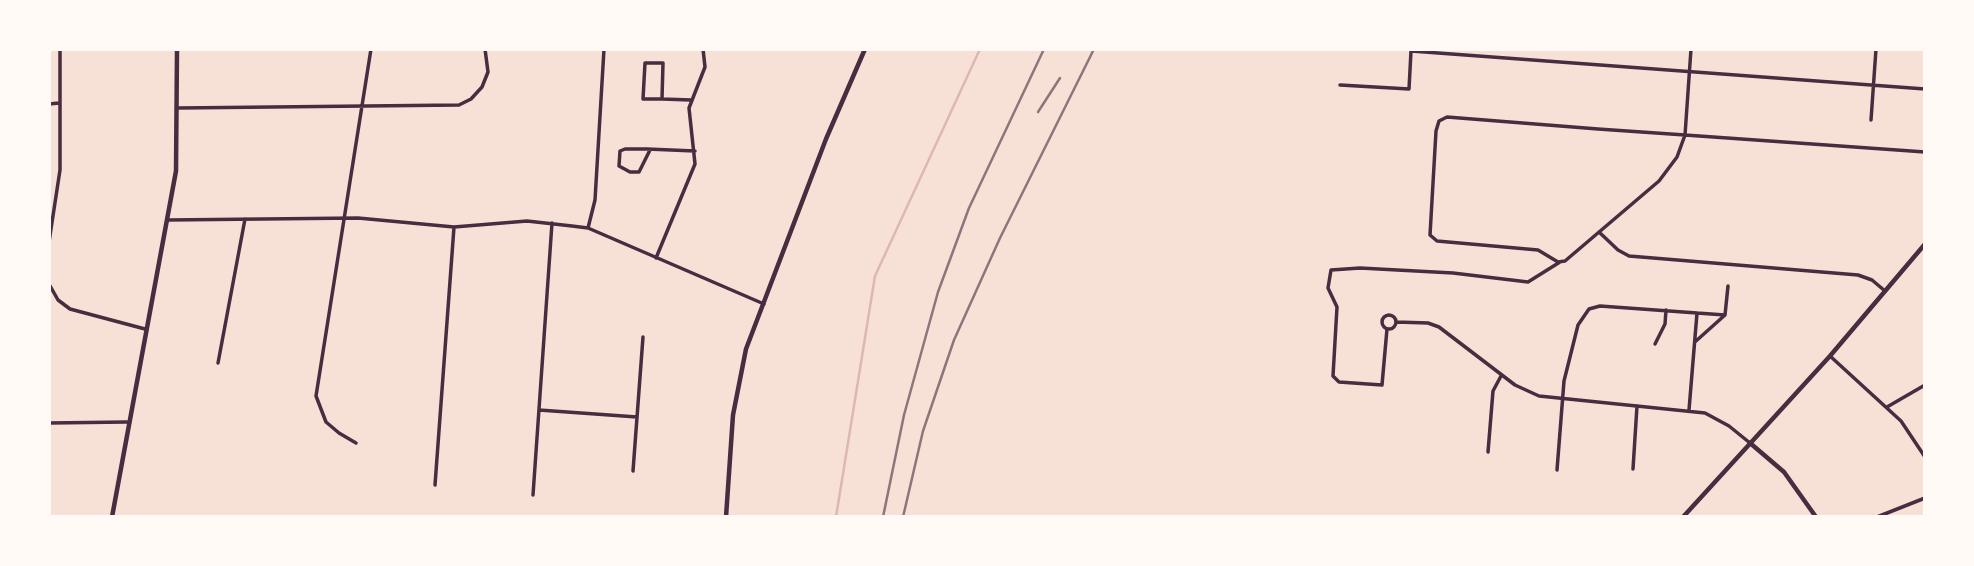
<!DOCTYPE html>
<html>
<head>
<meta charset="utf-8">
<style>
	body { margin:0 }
	#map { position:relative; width:1974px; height:566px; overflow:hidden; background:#f7e1d7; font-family:Montserrat,sans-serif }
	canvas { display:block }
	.frame { position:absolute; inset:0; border:51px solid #fffaf5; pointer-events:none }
</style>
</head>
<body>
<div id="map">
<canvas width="1974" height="566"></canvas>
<div class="frame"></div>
</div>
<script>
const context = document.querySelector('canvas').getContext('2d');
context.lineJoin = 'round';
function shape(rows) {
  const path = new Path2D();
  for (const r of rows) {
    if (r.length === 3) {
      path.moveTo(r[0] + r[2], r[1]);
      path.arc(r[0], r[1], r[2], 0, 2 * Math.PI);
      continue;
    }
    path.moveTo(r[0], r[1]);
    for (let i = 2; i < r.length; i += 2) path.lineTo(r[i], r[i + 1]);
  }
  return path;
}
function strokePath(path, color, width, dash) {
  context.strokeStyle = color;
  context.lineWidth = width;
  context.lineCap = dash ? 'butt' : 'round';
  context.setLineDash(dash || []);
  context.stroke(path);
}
strokePath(shape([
	[836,517,875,276,980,49]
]), '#dcb8b0', 2.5);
strokePath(shape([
	[1691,49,1685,135,1677,157,1659,181,1565,261,1558,262,1538,250,1437,241,1430,235,1436,131,1439,121,1447,117,1598,129,1685,135,1925,152],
	[1411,51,1925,89],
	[1340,85,1409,89,1411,51],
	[662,99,663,63,645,63,643,99,662,99,691,100],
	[49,104,59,103],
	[178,108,459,105,471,99,482,87,488,72,485,49],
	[1871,120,1876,49],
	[650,150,639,172,630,172,619,166,620,151,625,149,647,149,695,151],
	[167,220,358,218,454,227,527,221,572,226,588,228,764,304],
	[588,228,595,200,604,49],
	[1599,232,1618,250,1629,256,1858,275,1872,280,1885,291],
	[49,242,60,170,60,49],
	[656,258,695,164,689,108,705,67,703,49],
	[49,284,58,300,70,309,145,329],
	[1697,313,1725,315],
	[1389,322,7],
	[1396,322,1428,323,1439,327,1515,385,1539,396,1705,413,1729,426,1750,443],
	[1387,329,1382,385,1339,382,1333,376,1337,307,1328,288,1331,270,1360,268,1453,273,1528,282,1560,262],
	[1696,341,1725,315,1728,286],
	[1655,344,1665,324,1666,310],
	[1830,356,1901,421,1925,457],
	[218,363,245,219],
	[1887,407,1925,385],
	[539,410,637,417],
	[49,423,127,422],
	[356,443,339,433,326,422,316,396,371,49],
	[1488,452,1493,391,1501,376],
	[1633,469,1637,406],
	[1557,470,1564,381,1578,325,1589,309,1600,306,1697,313,1689,410],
	[633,471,643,337],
	[435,485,454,227],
	[533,495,552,223],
	[1877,517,1925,498]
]), '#4a2c40', 3.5);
strokePath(shape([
	[1750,443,1784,472,1816,517],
	[112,517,176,171,177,49],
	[726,517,733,415,746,349,826,139,865,49]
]), '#4a2c40', 4.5);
strokePath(shape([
	[1683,517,1830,356,1925,244]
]), '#4a2c40', 4.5);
strokePath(shape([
	[1038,112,1060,78],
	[883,517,904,415,938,292,969,208,1044,49],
	[903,517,923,431,954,340,1000,238,1094,49]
]), '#8f747c', 2.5);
</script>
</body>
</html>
